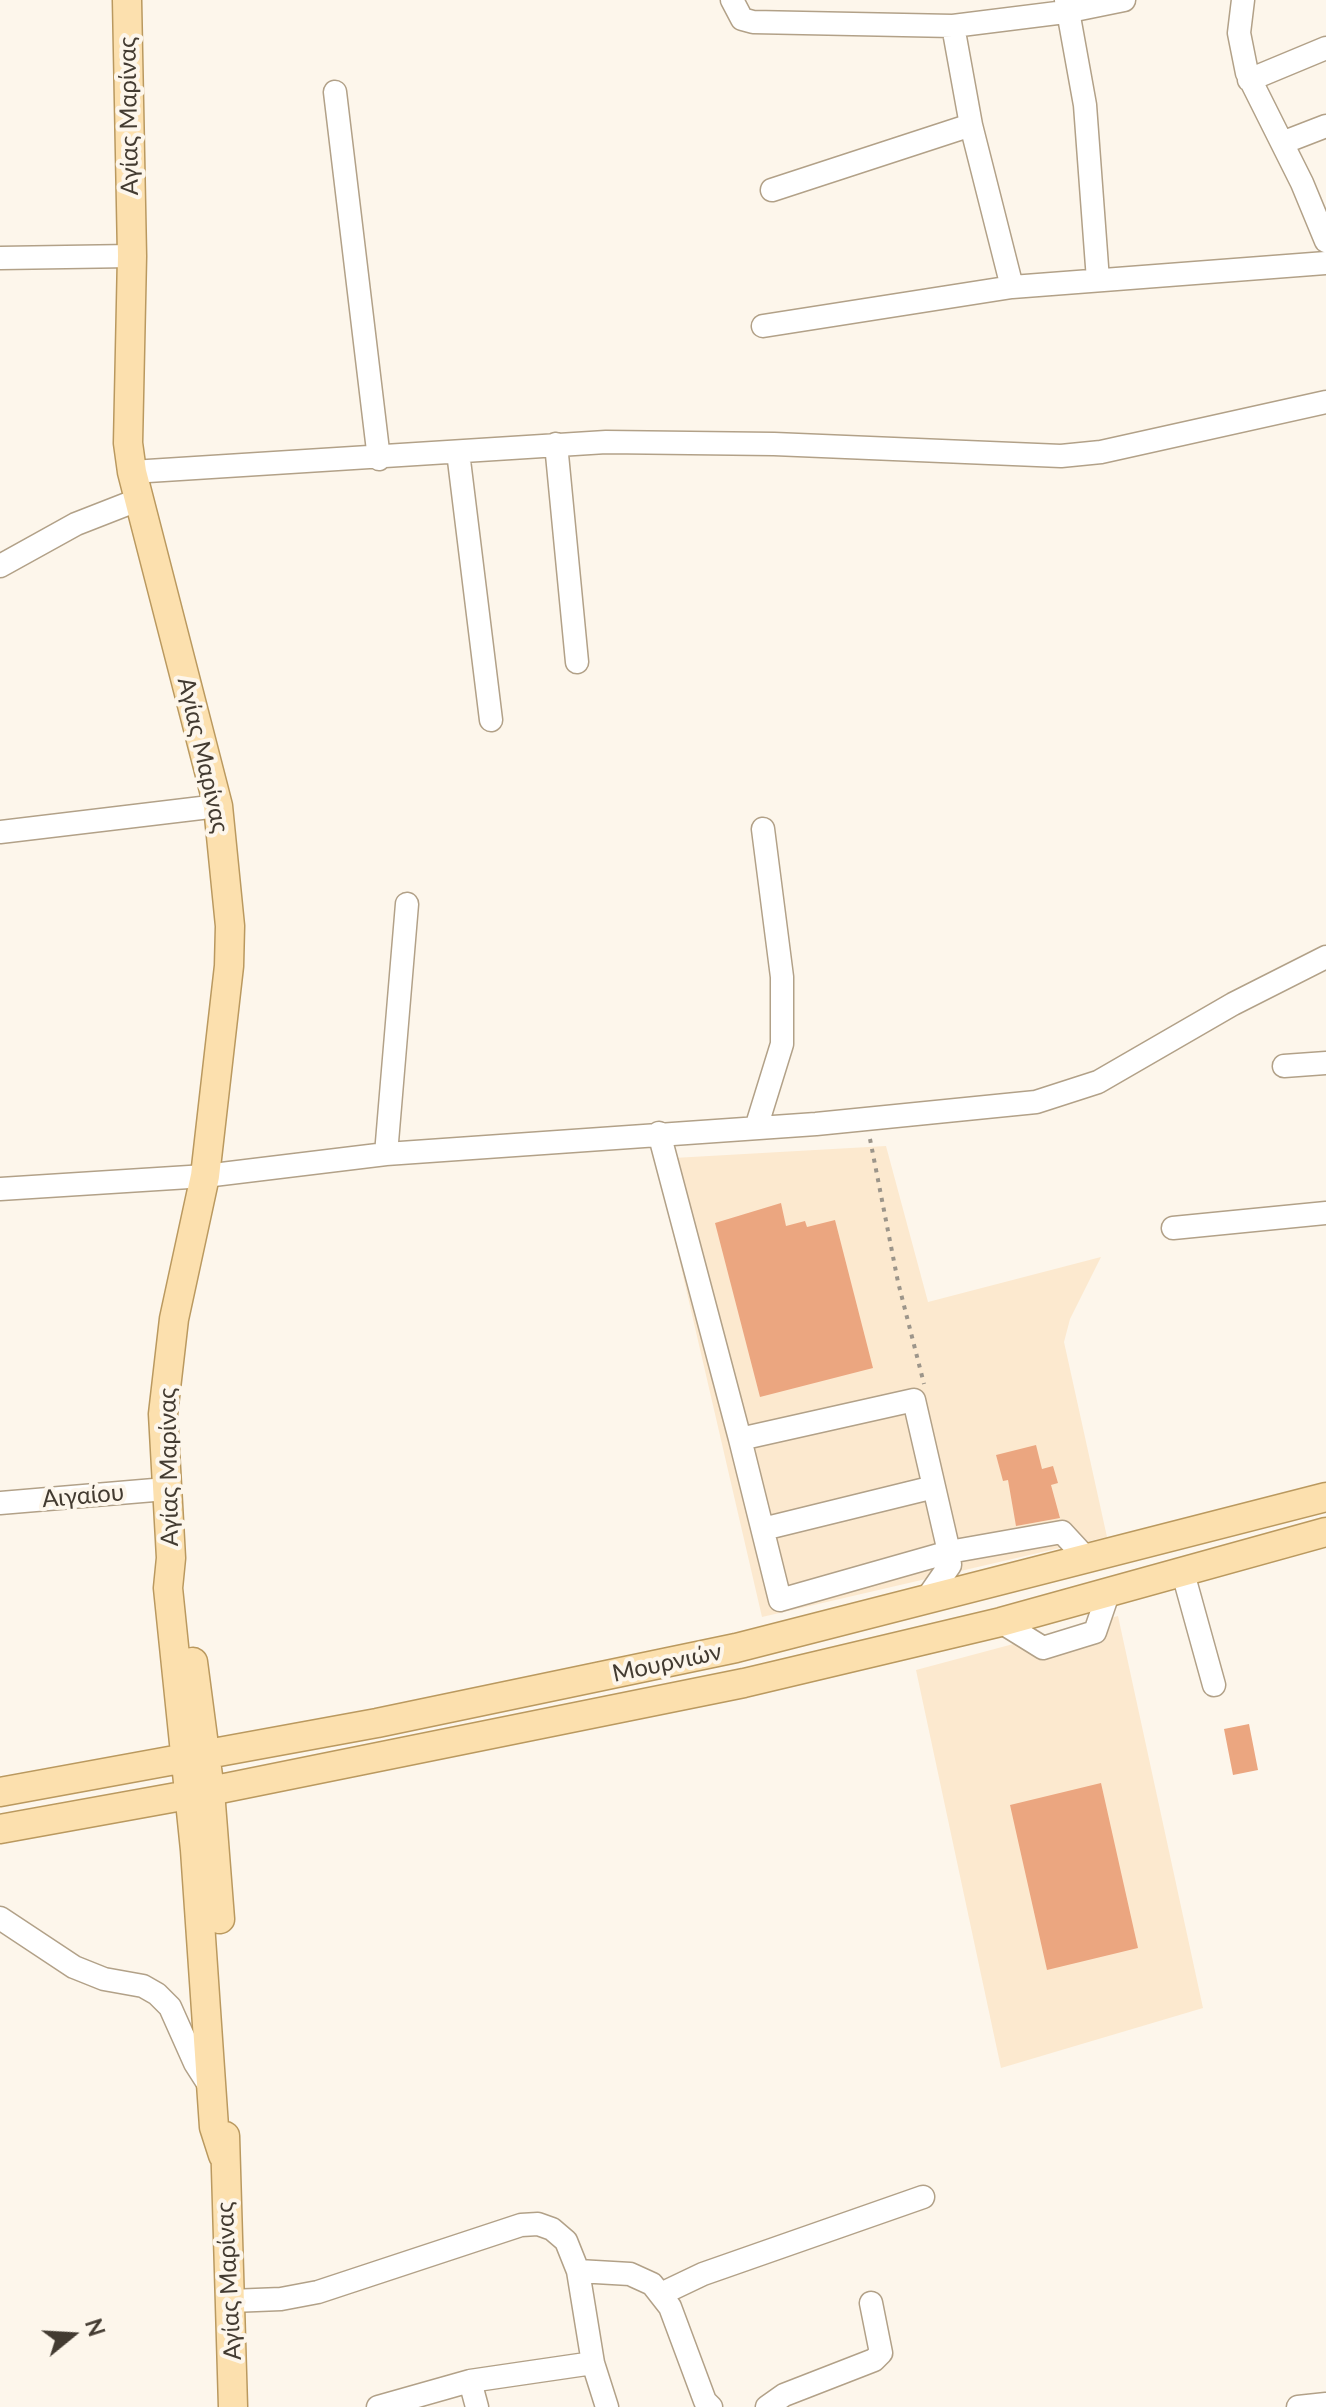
<!DOCTYPE html>
<html>
<head>
<meta charset="utf-8">
<style>
	body { margin:0 }
	#map { position:relative; width:1326px; height:2407px; overflow:hidden; background:#fdf6eb; font-family:Lato,sans-serif }
	canvas { display:block }
	.north { position:absolute; left:32px; top:2295px; width:80px; height:80px; -webkit-text-stroke:6px #fdf6eb; paint-order:stroke; rotate:72deg; font-size:22px; font-weight:700; line-height:32px; text-align:center; color:#433b31 }
	.north::after { content:''; display:block; margin:auto; width:28px; height:36px; background:#433b31; clip-path:polygon(50% 0,100% 100%,50% 72%,0 100%) }
</style>
</head>
<body>
<div id="map">
<canvas width="1326" height="2407"></canvas>
<div class="north">N</div>
</div>
<script>
const context = document.querySelector('canvas').getContext('2d');
context.lineJoin = 'round';
function paint(path, color) {
  context.fillStyle = color;
  context.fill(path, 'evenodd');
}
function shape(rows) {
  const path = new Path2D();
  for (const r of rows) {
    path.moveTo(r[0], r[1]);
    for (let i = 2; i < r.length; i += 2) path.lineTo(r[i], r[i + 1]);
  }
  return path;
}
function strokePath(path, color, width, dash) {
  context.strokeStyle = color;
  context.lineWidth = width;
  context.lineCap = dash ? 'butt' : 'round';
  context.setLineDash(dash || []);
  context.stroke(path);
}
function drawText(font, color, halo, rows, align = 'center') {
  context.font = font + ' Lato,sans-serif';
  context.lineWidth = 8;
  context.setLineDash([]);
  context.textBaseline = 'middle';
  context.strokeStyle = halo;
  context.fillStyle = color;
  for (const [text, x, y, turn = 0] of rows) {
    context.save();
    context.translate(x, y);
    context.rotate((+turn || 0) * Math.PI / 180);
    context.textAlign = isNaN(turn) ? turn : align;
    if (halo) context.strokeText(text, 0, 0);
    context.fillText(text, 0, 0);
    context.restore();
  }
}
paint(shape([
	[886,1146,928,1302,1101,1257,1070,1319,1064,1342,1107,1537,762,1617,656,1159],
	[1118,1616,1203,2008,1001,2068,916,1670]
]), '#fce9cf');
paint(shape([
	[781,1203,786,1226,805,1221,807,1227,835,1220,873,1368,760,1397,715,1223],
	[1036,1445,1042,1469,1053,1466,1058,1483,1051,1485,1060,1518,1016,1526,1008,1480,1003,1481,996,1455],
	[1249,1724,1258,1770,1233,1775,1224,1729],
	[1101,1783,1138,1948,1047,1970,1010,1805]
]), '#eba680');
const minor = shape([
	[732,0,742,19,753,22,953,26,1065,12,1124,0],
	[1066,0,1085,105,1098,280],
	[1243,0,1239,33,1247,73,1302,183,1326,241],
	[953,26,971,125,1012,287],
	[1249,80,1326,48],
	[335,92,379,459],
	[1282,143,1326,126],
	[772,190,971,125],
	[0,258,132,256],
	[763,326,1012,287,1326,263],
	[556,444,577,662],
	[458,452,491,720],
	[132,472,606,442,774,444,1061,456,1101,452,1326,402],
	[0,566,76,524,140,499],
	[0,832,218,806],
	[1284,1066,1326,1063],
	[756,1128,782,1044,782,977,763,829],
	[659,1133,740,1439,914,1400,949,1552,950,1565,925,1601],
	[386,1154,407,904],
	[0,1189,205,1176,386,1154,816,1124,1036,1102,1098,1082,1233,1004,1326,957],
	[1173,1228,1326,1213],
	[740,1439,780,1600,949,1552,1062,1532,1086,1558],
	[0,1503,166,1489],
	[763,1529,934,1487],
	[1183,1573,1214,1685],
	[1001,1622,1043,1648,1095,1632,1108,1594],
	[0,1918,74,1967,104,1979,143,1986,157,1994,170,2007,195,2063,211,2088],
	[578,2271,593,2363,607,2407],
	[661,2294,703,2274,923,2197],
	[231,2301,281,2299,318,2292,521,2225,538,2224,552,2229,566,2241,578,2271,630,2274,652,2284,670,2307,705,2401,711,2407],
	[470,2381,477,2407],
	[378,2407,470,2381,593,2363],
	[767,2407,784,2395,874,2360,881,2353,871,2303],
	[1298,2407,1326,2404]
]);
const major = shape([
	[127,0,132,256,128,443,132,472,218,806,230,926,229,966,205,1176,174,1319,163,1414,171,1558,168,1588,195,1850,214,2127,223,2155],
	[193,1662,210,1791,220,1919],
	[0,1792,377,1723,736,1648,1326,1497],
	[0,1829,210,1791,744,1683,1001,1622,1326,1532],
	[225,2136,233,2407]
]);
strokePath(minor, '#b2a188', 25);
strokePath(major, '#ba995f', 31);
strokePath(shape([
	[870,1139,898,1282,924,1384]
]), '#9c958a', 4, [4, 6]);
strokePath(minor, '#fff', 22);
strokePath(major, '#fce0ae', 28);
drawText('24px', '#433b31', '#fdf6eb', [
	["Αγίας Μαρίνας",129,116,-91],
	["Αγίας Μαρίνας",203,755,77],
	["Αγίας Μαρίνας",169,1467,-91],
	["Αιγαίου",83,1496,-5],
	["Μουρνιών",667,1663,-12],
	["Αγίας Μαρίνας",229,2281,-93]
]);
</script>
</body>
</html>
